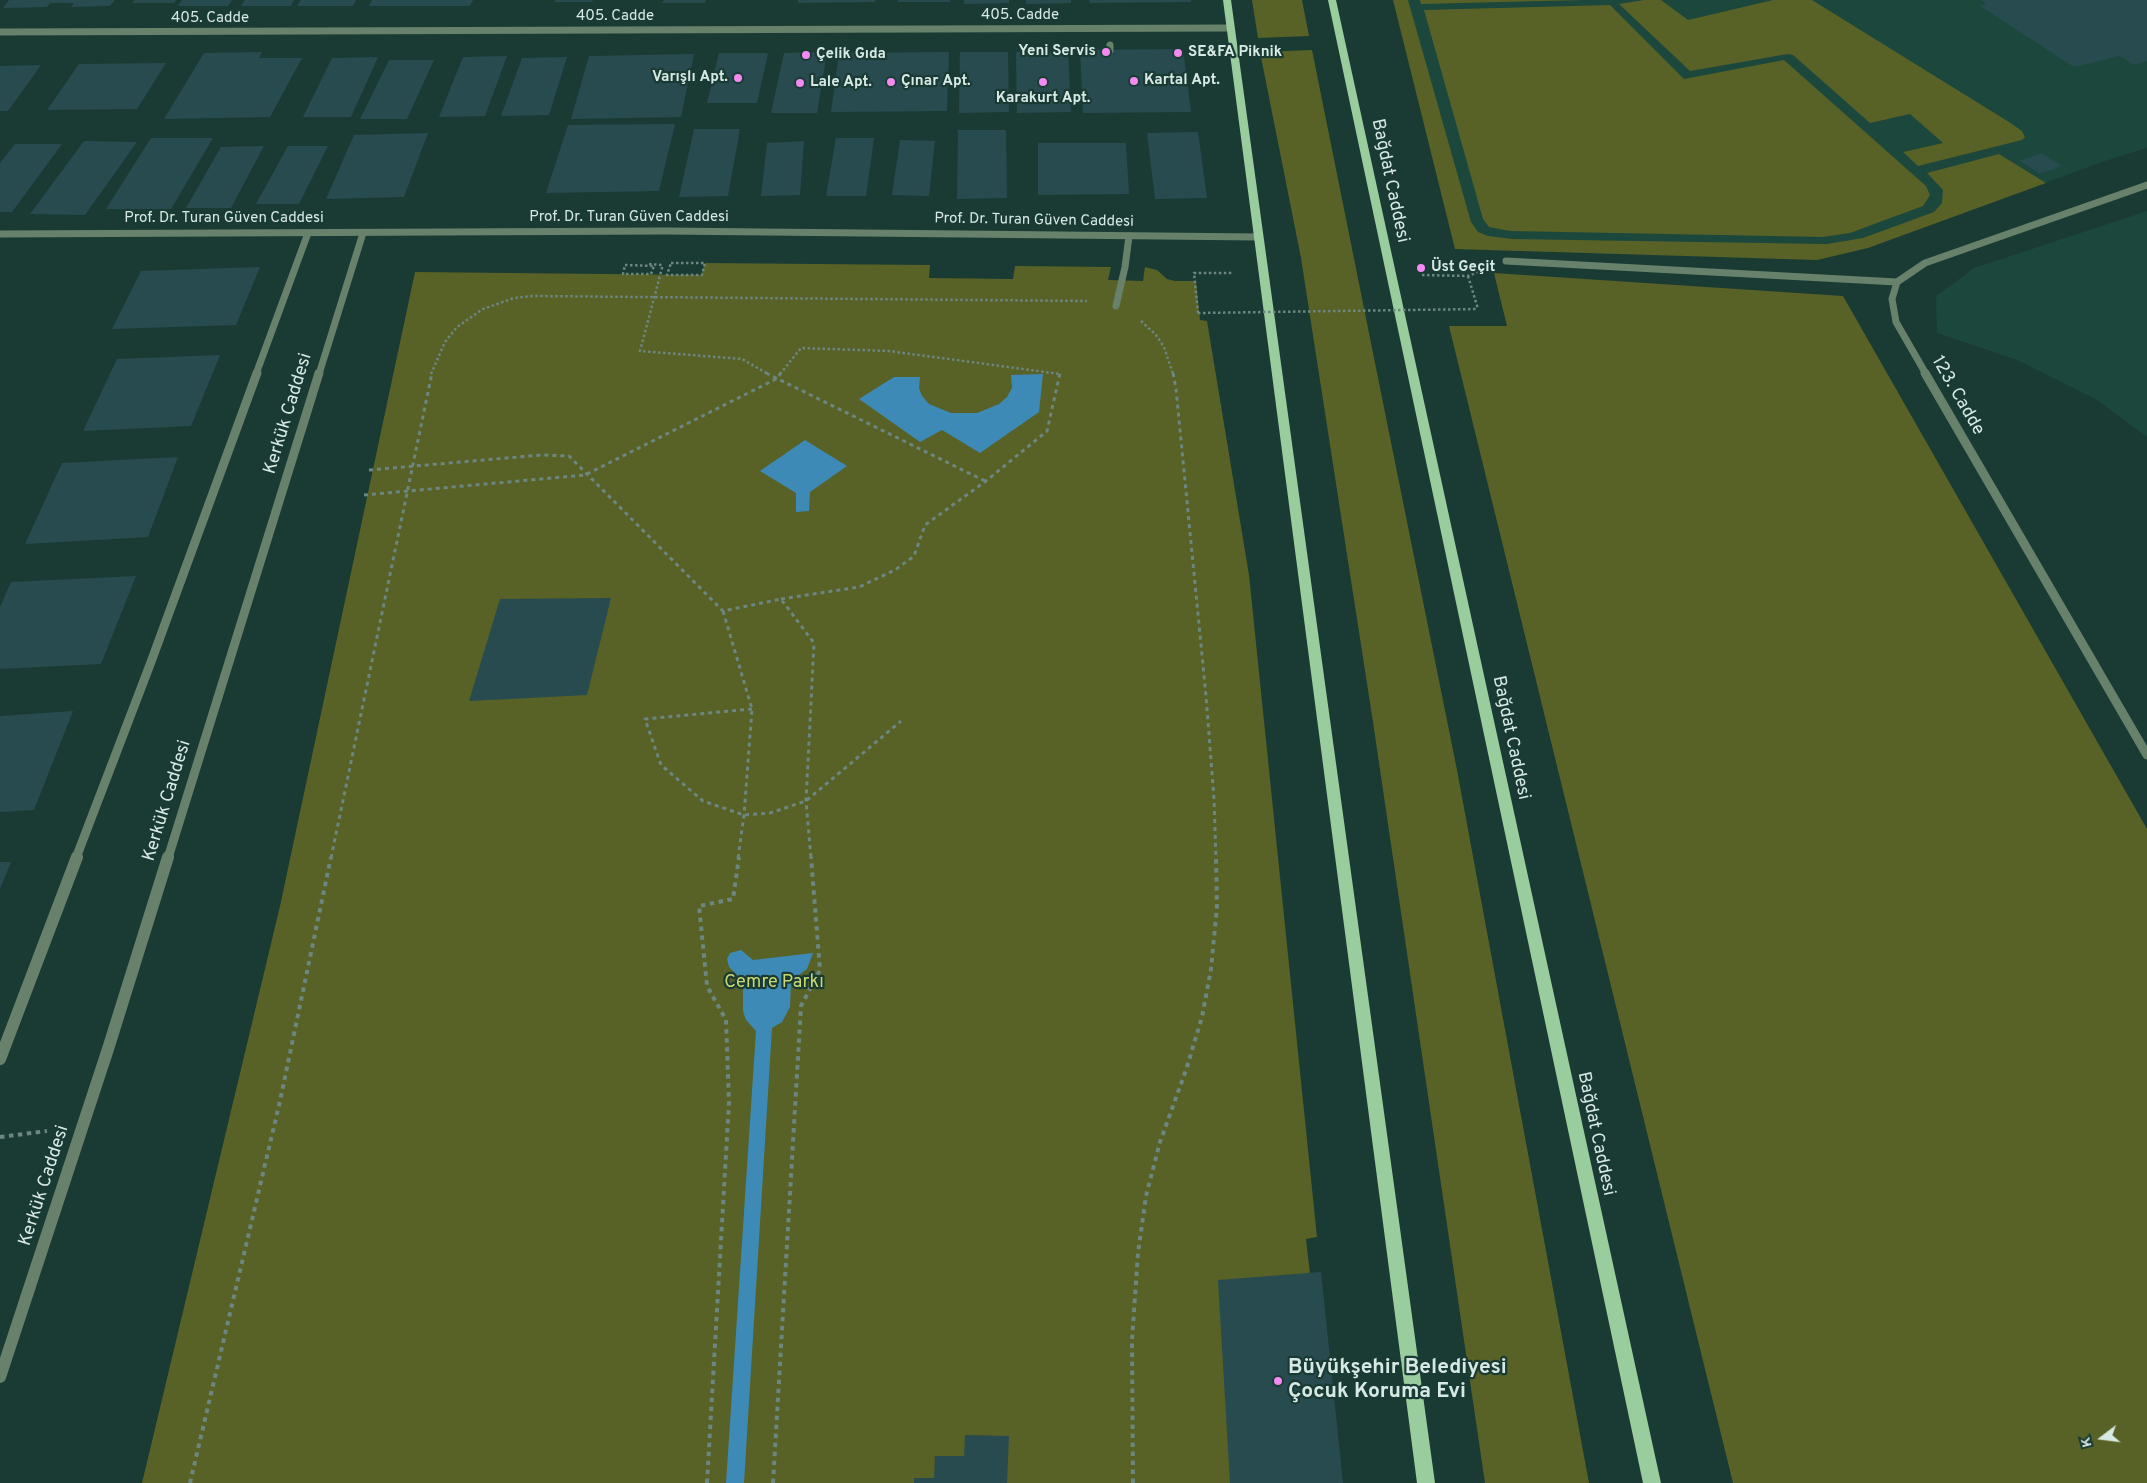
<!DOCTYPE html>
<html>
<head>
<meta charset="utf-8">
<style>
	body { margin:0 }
	#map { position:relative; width:2147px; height:1483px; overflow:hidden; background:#1a3b34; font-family:Overpass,sans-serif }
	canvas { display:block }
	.north { position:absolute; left:2077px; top:1413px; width:50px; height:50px; -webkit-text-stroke:4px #1a3b34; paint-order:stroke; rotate:255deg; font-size:14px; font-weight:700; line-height:20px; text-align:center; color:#d7e9e4 }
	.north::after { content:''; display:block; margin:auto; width:18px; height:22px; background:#d7e9e4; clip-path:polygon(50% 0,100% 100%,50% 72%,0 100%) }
</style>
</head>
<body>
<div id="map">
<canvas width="2147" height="1483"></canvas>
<div class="north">K</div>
</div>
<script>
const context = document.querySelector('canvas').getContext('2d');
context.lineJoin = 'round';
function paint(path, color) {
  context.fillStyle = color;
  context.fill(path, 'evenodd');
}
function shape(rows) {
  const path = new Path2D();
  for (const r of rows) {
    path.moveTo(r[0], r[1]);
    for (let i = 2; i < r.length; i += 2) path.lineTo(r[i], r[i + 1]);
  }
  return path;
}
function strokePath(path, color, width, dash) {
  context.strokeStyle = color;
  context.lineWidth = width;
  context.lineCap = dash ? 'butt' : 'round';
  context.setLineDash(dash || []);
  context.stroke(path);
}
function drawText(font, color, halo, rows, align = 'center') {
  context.font = font + ' Overpass,sans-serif';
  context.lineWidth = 4.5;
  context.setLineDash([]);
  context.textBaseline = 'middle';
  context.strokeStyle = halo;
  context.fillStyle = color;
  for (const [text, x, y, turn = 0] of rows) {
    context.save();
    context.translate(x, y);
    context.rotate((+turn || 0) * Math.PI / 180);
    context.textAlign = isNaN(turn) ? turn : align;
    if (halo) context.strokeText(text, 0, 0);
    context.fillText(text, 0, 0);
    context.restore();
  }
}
paint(shape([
	[1403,0,2147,0,2147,148,2105,161,1868,248,1817,260,1455,249],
	[2147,211,2147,437,2097,400,2017,360,1937,333,1936,296,1974,268]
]), '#1b473d');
paint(shape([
	[1252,0,1302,0,1309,36,1258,38],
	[1393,0,1408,0,1471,222,1478,232,1488,236,1512,239,1827,244,1863,238,1934,212,1942,203,1943,190,1927,173,1999,154,2046,183,1868,248,1817,260,1455,249],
	[1420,0,1584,0,1421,4],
	[1644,0,1661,0,1688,20,1773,0,1812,0,2009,122,2022,131,2025,137,2022,140,1918,166,1903,152,1943,143,1910,114,1870,123,1793,55,1788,54,1690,71,1619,4],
	[1610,5,1684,79,1784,60,1926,186,1930,195,1923,206,1850,233,1823,237,1510,231,1489,227,1483,219,1424,10],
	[1312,50,1457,770,1589,1483,1485,1483,1373,722,1301,258,1260,52],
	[705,263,930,265,929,278,1013,279,1015,266,1111,267,1108,280,1143,281,1145,267,1157,270,1167,279,1175,281,1196,281,1200,320,1207,321,1249,575,1317,1237,1306,1239,1334,1483,142,1483,280,906,415,272,701,275],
	[1494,273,1843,296,2147,829,2147,1483,1733,1483,1449,326,1507,326]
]), '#586126');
paint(shape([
	[1043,374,1039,412,980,453,942,430,920,442,859,399,894,377,920,377,919,388,922,396,929,404,951,413,977,413,999,404,1007,397,1012,388,1011,375],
	[805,440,847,466,810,492,809,511,796,512,796,493,760,471],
	[741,950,753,960,813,953,807,969,791,981,790,1007,782,1022,772,1028,744,1483,726,1483,756,1031,746,1020,743,1011,743,981,729,967,727,959,730,953]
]), '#3e8ab6');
paint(shape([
	[9,0,115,0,110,6,71,7,74,3,50,3,47,7,3,8],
	[135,0,176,0,174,3,132,3],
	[182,0,232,0,228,6,178,6],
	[245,0,294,0,291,6,241,6],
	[301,0,356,0,353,6,297,6],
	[372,0,473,0,470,6,369,6],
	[555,0,593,0,592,2,555,2],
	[664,0,706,0,705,3,662,3],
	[798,0,875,0,875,2,798,3],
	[898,0,950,0,950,2,898,2],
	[964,0,1009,0,1009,3,964,4],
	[1026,0,1071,0,1071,3,1026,4],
	[1089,0,1191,0,1191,2,1090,3],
	[1981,0,2147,0,2147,61,2134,65,2120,56,2074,67,1980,6,1986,4],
	[1183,49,1191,112,1083,113,1080,50],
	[1068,51,1071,112,1017,113,1016,52],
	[262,52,259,58,302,58,270,117,164,119,204,53],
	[827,52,817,113,771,113,784,53],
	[949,52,947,111,831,112,839,53],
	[960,52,1008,52,1009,112,959,113],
	[719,53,768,53,757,103,707,103],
	[694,54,681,117,571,119,589,56],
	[507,56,485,116,439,117,463,57],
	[378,57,351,117,303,117,332,58],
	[567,57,549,115,501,116,522,58],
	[389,60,434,60,407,119,360,119],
	[166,63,137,109,47,110,79,64],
	[41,65,8,111,0,111,0,66],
	[675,124,659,191,546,193,568,125],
	[694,129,740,129,728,196,679,197],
	[958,130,1006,130,1007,198,957,199],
	[1198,132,1207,198,1155,199,1147,133],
	[428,133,404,197,326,199,354,135],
	[151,138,213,138,171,209,106,209],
	[836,138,874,138,866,196,826,196],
	[900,140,935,141,929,196,892,195],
	[84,141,137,142,85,215,30,214],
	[804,141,800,195,761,196,767,143],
	[1038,143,1126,143,1129,194,1038,195],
	[15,144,62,144,12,212,0,212,0,163],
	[264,146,231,208,186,208,221,147],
	[288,146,328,146,299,204,256,204],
	[2042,153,2062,166,2040,174,2020,161],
	[260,267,236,325,112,329,141,271],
	[220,355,191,426,83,431,117,359],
	[178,457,148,537,25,544,62,463],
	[136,576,101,664,0,669,0,607,11,582],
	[611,598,587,695,469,701,500,599],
	[73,711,34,810,0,812,0,716],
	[0,862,11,862,0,889],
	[1321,1272,1343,1483,1230,1483,1218,1280],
	[965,1435,1009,1436,1007,1483,914,1483,914,1478,934,1478,935,1456,964,1456]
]), '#284b50');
strokePath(shape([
	[671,263,705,263,702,275,667,275,671,263],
	[649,264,662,265,662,268,640,351,742,359,768,374],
	[625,265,654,266,651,274,623,274,625,265],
	[1422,275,1468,276,1478,272],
	[1468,276,1478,309],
	[1198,313,1194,273,1233,273],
	[1141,321,1156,335,1164,347,1173,374],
	[431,374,445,342,457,327,483,309,514,298,533,296,1087,301],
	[780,374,801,348,889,351,1060,374]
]), '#6c8680', 2.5, [2.5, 2.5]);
strokePath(shape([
	[766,373,985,481],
	[1173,373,1176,389,1206,696,1214,799,1216,858],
	[369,470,541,455,569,456,723,611,781,599,814,643,806,801,811,858],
	[364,495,585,475,776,379,781,373],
	[781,599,859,587,895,570,914,556,925,525,986,481,1047,431,1060,373],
	[723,611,752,709,744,815,738,858],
	[752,709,645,719,661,765,703,801,744,815,770,813,806,801,901,721],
	[331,858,432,373]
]), '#6c8680', 3, [4, 4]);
strokePath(shape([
	[0,1137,47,1131],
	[190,1483,280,1101,331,857],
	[707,1483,729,1102,726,1020,707,986,699,906,733,899,739,857],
	[773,1483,801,1006,820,970,811,857],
	[1133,1483,1132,1340,1138,1253,1146,1196,1160,1142,1186,1070,1202,1017,1211,969,1217,907,1216,857]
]), '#6c8680', 4, [4.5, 4.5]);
strokePath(shape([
	[1506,261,1897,282],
	[319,374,363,233]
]), '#68816a', 7);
strokePath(shape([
	[168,858,319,373]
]), '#68816a', 9);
strokePath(shape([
	[0,1377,108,1049,168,857]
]), '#68816a', 12);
strokePath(shape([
	[1110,45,1110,50],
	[1116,306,1125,267,1129,236]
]), '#68816a', 7);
strokePath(shape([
	[0,32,1230,28],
	[0,234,666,231,1258,237]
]), '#68816a', 7);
strokePath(shape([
	[256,374,308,233],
	[1926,374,1896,322,1892,299,1897,282,1925,263,2147,185]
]), '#68816a', 7);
strokePath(shape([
	[1925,373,2147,755],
	[76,858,151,662,257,373]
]), '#68816a', 9);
strokePath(shape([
	[0,1059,77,857]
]), '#68816a', 12);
paint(shape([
	[1223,0,1231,0,1435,1483,1417,1483,1223,0],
	[1328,0,1336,0,1661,1483,1643,1483,1328,0]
]), '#9acd9e');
strokePath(shape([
	[1198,313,1478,309]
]), '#6c8680', 2.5, [2.5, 2.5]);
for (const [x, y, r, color] of [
	[1106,52,5,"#f38af2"],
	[1178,53,5,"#f38af2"],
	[806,55,5,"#f38af2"],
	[738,78,5,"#f38af2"],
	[1134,81,5,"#f38af2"],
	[891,82,5,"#f38af2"],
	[1043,82,5,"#f38af2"],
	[800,83,5,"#f38af2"],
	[1421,268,5,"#f38af2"],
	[1278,1381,5,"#f38af2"]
]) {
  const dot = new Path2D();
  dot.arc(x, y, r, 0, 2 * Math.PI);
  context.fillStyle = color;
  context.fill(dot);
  strokePath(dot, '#1a3b34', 2);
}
drawText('15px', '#d7e9e4', '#1a3b34', [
	["405. Cadde",1020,16],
	["405. Cadde",615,17],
	["405. Cadde",210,19],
	["Prof. Dr. Turan Güven Caddesi",629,218],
	["Prof. Dr. Turan Güven Caddesi",224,219],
	["Prof. Dr. Turan Güven Caddesi",1034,221,1]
]);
drawText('bold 15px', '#d7e9e4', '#1a3b34', [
	["Yeni Servis",1096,52,"right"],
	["SE&FA Piknik",1188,53],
	["Çelik Gıda",816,55],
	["Varışlı Apt.",728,78,"right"],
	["Kartal Apt.",1144,81],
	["Çınar Apt.",901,82],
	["Lale Apt.",810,83],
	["Karakurt Apt.",1043,99,"center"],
	["Üst Geçit",1431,268]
], 'left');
drawText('18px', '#d7e9e4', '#1a3b34', [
	["Bağdat Caddesi",1389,181,78],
	["123. Cadde",1957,396,60],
	["Kerkük Caddesi",289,414,-73],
	["Bağdat Caddesi",1510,738,78],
	["Kerkük Caddesi",168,801,-73],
	["Bağdat Caddesi",1595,1134,78],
	["Kerkük Caddesi",45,1186,-72]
]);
drawText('18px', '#c9d972', '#1a3b34', [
	["Cemre Parkı",774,983]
]);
drawText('bold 21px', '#d7e9e4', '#1a3b34', [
	["Büyükşehir Belediyesi",1288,1369],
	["Çocuk Koruma Evi",1288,1393]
], 'left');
</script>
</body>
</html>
